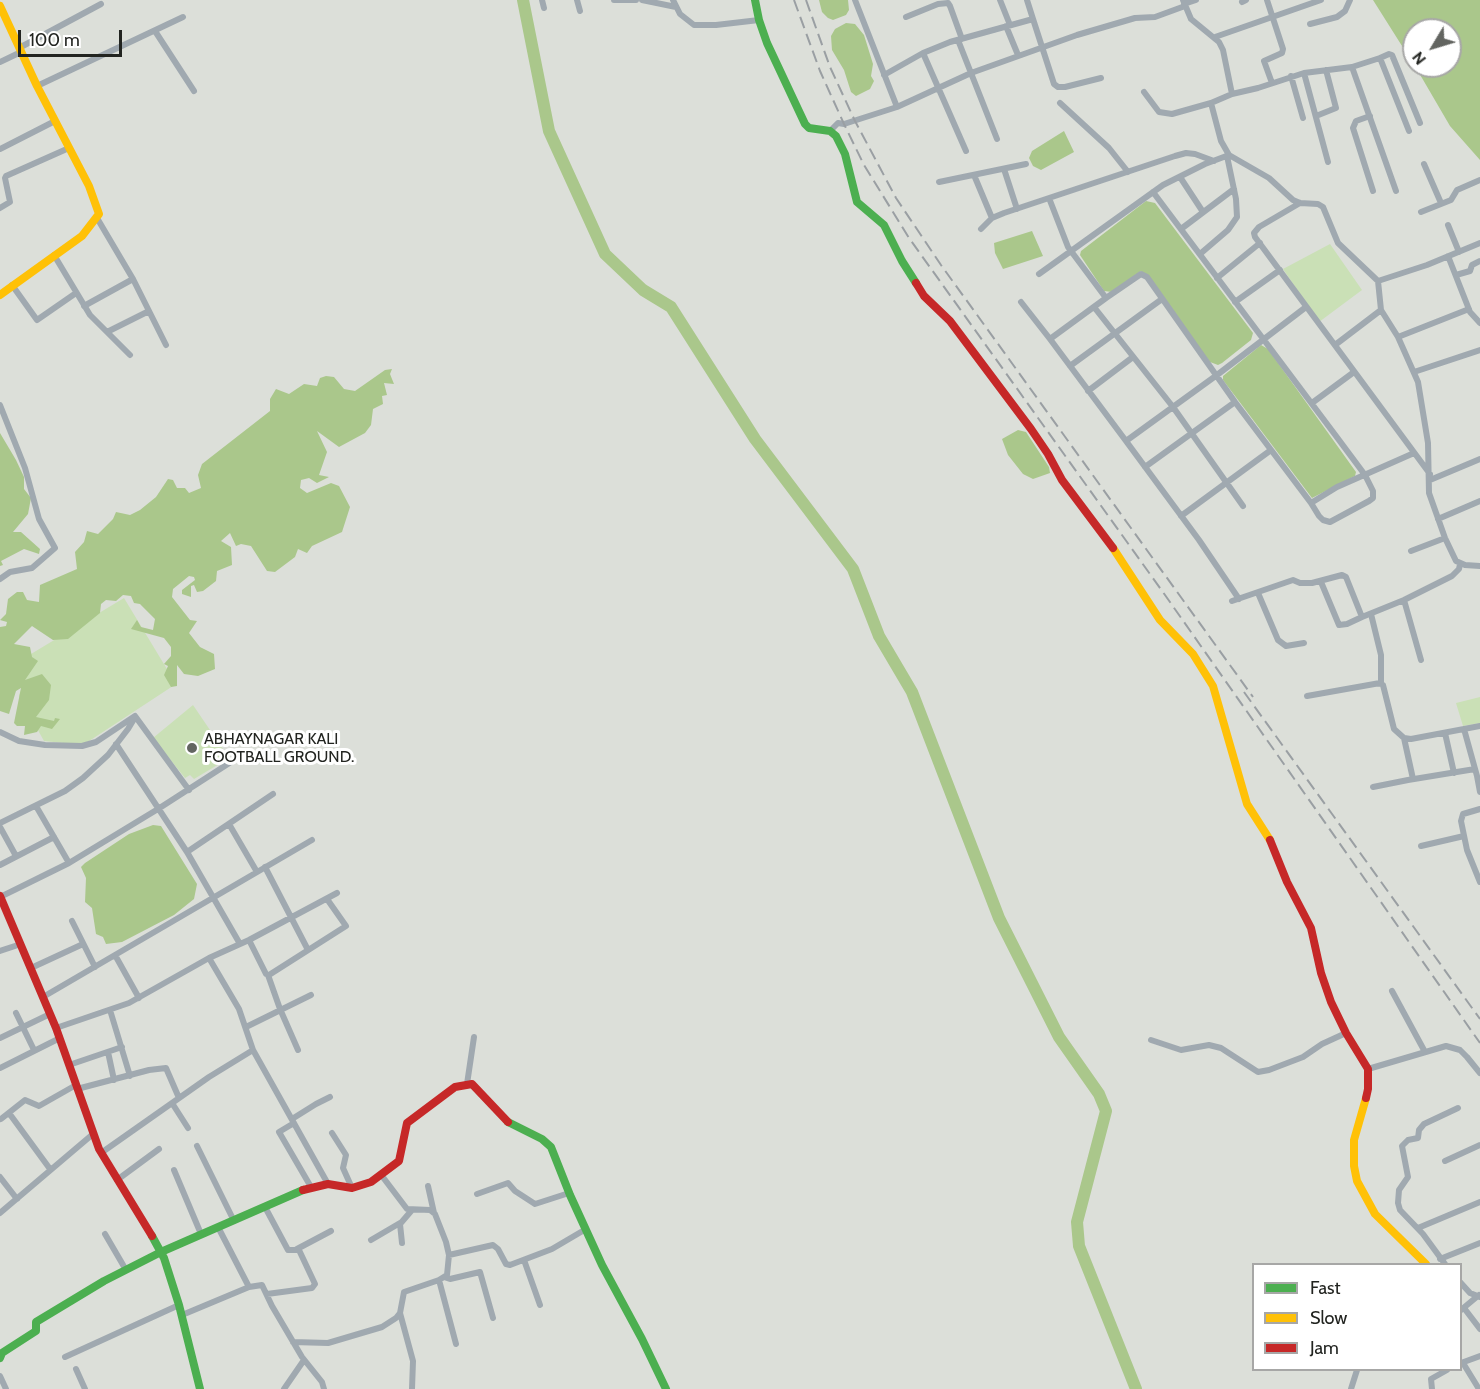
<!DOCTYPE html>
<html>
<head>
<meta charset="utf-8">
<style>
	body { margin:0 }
	#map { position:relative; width:1480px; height:1389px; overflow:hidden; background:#dcdfd9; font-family:Cabin,sans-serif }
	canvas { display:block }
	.legend { position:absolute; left:1252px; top:1263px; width:210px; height:108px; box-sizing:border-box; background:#fff; border:2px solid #a7a7a6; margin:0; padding:8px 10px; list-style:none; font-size:18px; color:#222420 }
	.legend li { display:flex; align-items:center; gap:12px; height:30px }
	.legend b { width:30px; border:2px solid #a7a7a6 }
	.north { position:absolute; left:1402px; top:18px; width:60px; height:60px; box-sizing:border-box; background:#fff; border:2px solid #a7a7a6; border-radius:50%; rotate:232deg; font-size:16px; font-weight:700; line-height:24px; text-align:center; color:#222420 }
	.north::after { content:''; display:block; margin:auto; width:21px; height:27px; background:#636561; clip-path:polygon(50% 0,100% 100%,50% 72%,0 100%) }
	.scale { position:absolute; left:18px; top:30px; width:104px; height:27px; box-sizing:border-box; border:3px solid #222420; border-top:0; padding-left:8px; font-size:18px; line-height:21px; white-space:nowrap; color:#222420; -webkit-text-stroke:4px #fff; paint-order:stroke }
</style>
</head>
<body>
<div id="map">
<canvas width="1480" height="1389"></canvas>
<ul class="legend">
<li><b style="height:8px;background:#4caf50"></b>Fast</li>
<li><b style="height:8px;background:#ffc107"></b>Slow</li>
<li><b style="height:8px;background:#c62828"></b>Jam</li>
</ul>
<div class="north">N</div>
<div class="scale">100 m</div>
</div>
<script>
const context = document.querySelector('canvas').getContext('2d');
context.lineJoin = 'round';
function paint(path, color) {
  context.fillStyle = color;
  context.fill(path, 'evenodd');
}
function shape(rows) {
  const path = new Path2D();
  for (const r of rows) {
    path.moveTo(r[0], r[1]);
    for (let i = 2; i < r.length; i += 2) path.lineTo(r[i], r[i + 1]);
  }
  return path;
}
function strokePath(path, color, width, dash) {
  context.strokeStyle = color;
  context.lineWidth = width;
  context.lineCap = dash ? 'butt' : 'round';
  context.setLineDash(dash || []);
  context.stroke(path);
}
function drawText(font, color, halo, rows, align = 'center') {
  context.font = font + ' Cabin,sans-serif';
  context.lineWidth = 6;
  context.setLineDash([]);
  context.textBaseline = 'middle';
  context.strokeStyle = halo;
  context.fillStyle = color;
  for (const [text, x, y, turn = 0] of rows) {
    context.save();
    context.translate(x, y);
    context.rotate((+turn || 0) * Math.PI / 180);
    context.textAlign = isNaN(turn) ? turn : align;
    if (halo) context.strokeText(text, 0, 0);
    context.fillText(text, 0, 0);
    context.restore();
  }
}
paint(shape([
	[1330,244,1362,290,1319,322,1283,269],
	[124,598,176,684,83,745,44,741,19,696,31,654],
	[1480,697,1480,723,1463,726,1456,703],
	[193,705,229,758,194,779,190,775,185,778,153,738]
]), '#cae0b6');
paint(shape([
	[819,0,848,0,849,10,846,15,833,20,828,18,822,12],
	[1373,0,1480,0,1480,160,1450,126,1415,66,1450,66,1450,30,1414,30,1414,65],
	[846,23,855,24,864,35,873,64,871,76,874,81,870,89,856,96,851,92,844,70,832,50,831,36,835,29],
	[1064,131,1074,152,1041,170,1033,166,1029,158,1032,151],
	[1146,201,1155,203,1253,333,1251,340,1222,363,1218,365,1210,362,1141,271,1112,292,1104,291,1080,255,1081,251],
	[1032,231,1043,256,1003,269,995,253,994,243],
	[1261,345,1268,349,1356,472,1355,476,1312,498,1223,380,1223,376],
	[392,369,390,374,394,384,384,383,387,395,382,396,383,404,373,409,371,425,365,433,339,447,317,431,327,452,319,475,329,477,317,483,309,478,301,480,300,488,307,493,331,483,339,486,350,507,342,532,312,546,307,553,298,549,295,557,275,572,267,571,251,546,241,544,236,546,230,533,221,541,231,547,232,565,217,571,216,581,203,591,197,592,194,585,191,586,191,597,182,594,182,590,195,580,194,577,189,576,173,589,172,597,190,620,197,621,189,633,200,647,214,654,215,669,198,676,184,674,177,665,177,686,171,687,164,675,168,666,164,664,171,656,171,647,164,638,131,629,137,620,141,627,153,630,155,619,140,604,134,603,131,596,123,595,116,601,106,600,101,604,100,613,68,639,53,640,32,626,14,644,30,647,32,657,38,661,25,680,42,674,51,685,49,700,36,717,54,721,55,718,60,719,52,729,41,726,37,732,24,735,25,726,17,726,14,723,21,688,16,691,9,714,0,711,0,627,6,626,7,622,0,620,6,614,8,599,17,592,23,592,27,600,39,602,40,585,77,569,75,552,84,542,87,531,98,534,113,519,116,512,130,515,140,510,156,497,168,479,173,480,177,488,185,488,189,493,201,488,198,475,202,464,270,411,270,399,276,389,289,394,304,384,317,386,320,378,326,376,334,377,344,389,355,391,385,370],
	[1018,430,1026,432,1049,467,1050,473,1033,479,1023,474,1008,455,1002,439],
	[0,433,16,460,24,477,24,489,31,498,28,514,13,532,21,532,40,549,39,554,24,549,1,561,3,565,0,566],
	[153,825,161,826,197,884,194,899,174,915,122,942,106,944,103,937,96,934,92,908,85,902,86,878,81,867,85,863,129,834]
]), '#aac78b');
strokePath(shape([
	[523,0,549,131,605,254,643,290,671,307,755,439,853,569,879,636,912,692,999,918,1059,1037,1099,1094,1106,1111,1077,1222,1079,1246,1136,1389]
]), '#aac78b', 12);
strokePath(shape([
	[542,0,544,8],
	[577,0,580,11],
	[614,0,636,0],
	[642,0,676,7],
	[673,0,680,14,694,25,716,25,759,20],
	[855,0,897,107,971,73,997,139],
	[1000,0,1010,25],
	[1027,0,1033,19],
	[1183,0,1191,19,1219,42,1223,50,1232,94],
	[1267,0,1283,49,1282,53,1264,61,1272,83],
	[1242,2,1246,0],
	[1184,4,1196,0],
	[906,17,938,4,948,3,950,6,962,39],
	[1310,24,1337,17,1345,11,1350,0],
	[1006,26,1018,55],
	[155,31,194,91],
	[1215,37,1321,0],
	[958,40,971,73,1077,35,1135,18,1155,17,1185,6],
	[19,48,101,4],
	[923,53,966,151],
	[1380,58,1389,54,1392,55,1420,123],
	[0,62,21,52],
	[1352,67,1396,191],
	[1304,73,1352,67,1380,58,1409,131],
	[884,75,923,53,950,42,1033,19,1054,84,1058,87,1065,87,1101,78],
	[1291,76,1303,118],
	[37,86,183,17],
	[1144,92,1159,112,1172,114,1211,103,1232,94,1258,88,1304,73,1328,162],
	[1060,103,1109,148,1128,172],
	[1211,103,1221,141,1229,155,1269,178,1293,200,1300,203,1318,204,1323,207,1338,243,1378,281,1381,310,1398,337,1418,382,1428,443,1429,493,1445,538,1456,561,1465,565,1480,566],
	[1316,116,1336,108,1326,70],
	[1370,116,1356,121,1353,128,1373,191],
	[830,131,838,123,844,124,897,107],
	[0,149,55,121],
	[1424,164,1441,203],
	[1004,169,1017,209],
	[974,175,992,218],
	[1180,177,1203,212],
	[939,182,1026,164],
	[1153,192,1336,436,1365,475,1373,491,1373,498,1369,501,1330,522,1323,520,1319,516,1311,503],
	[1049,198,1068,247,1106,298,1141,274,1147,277,1235,402,1311,503,1337,487,1414,453],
	[1300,203,1259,227,1254,233,1255,237,1430,474],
	[0,208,10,202,5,178,6,176,69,148],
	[1421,212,1451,200,1457,190,1480,180],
	[97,218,133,279,166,345],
	[1448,225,1459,252],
	[981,229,992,218,1004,213,1175,156,1186,153,1195,154,1214,161],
	[1181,229,1234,189],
	[1200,254,1228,230,1237,217,1236,199,1227,156],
	[54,255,90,315,130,355],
	[1448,256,1470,312,1480,323],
	[1039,274,1163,185,1205,164,1229,155],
	[1456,275,1470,271,1472,265,1480,261],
	[1217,278,1260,243],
	[1378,281,1427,265,1480,243],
	[12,285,37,320,76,293],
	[1106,298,1050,339,1126,441,1217,375,1306,307],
	[1021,302,1050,339],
	[1235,302,1280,270],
	[84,306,133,279],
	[1094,307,1173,407,1243,506],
	[107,332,149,311],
	[1398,337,1469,309],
	[1335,345,1381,310],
	[1070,366,1162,299],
	[1414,372,1480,350],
	[1088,391,1133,357],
	[1312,403,1354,372],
	[0,405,25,468,39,519,55,548,32,568,10,572,0,579],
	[1126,441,1199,540,1239,599],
	[1145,467,1235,402],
	[1430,480,1480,459],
	[1181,516,1271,450],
	[1438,519,1480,501],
	[1411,551,1445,538],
	[1321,582,1339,625,1347,624,1362,617],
	[1258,593,1278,640,1286,646,1304,643],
	[1404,600,1421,660],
	[1232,601,1293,580,1300,583,1312,583,1342,575,1346,577,1362,617,1404,600,1452,576,1459,569,1460,564],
	[1371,614,1381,655,1381,684],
	[1307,696,1380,683,1383,685,1394,729,1404,738,1411,739,1480,726],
	[1464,729,1477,776,1480,792],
	[0,732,19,741,45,745,82,746,96,742,135,716,189,790],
	[1445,733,1454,773],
	[1404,738,1413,779],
	[116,744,187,852,240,944],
	[1373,787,1408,780,1475,769],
	[36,806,69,863],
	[1480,809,1463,814,1461,821,1467,850,1480,882],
	[0,823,65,791,83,778,108,755,128,729,134,719],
	[229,824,257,872],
	[0,827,16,856],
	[1421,846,1464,836],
	[187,852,273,794],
	[0,865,54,837],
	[265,867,308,950],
	[0,897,69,863,158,809,234,760],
	[72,921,95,967],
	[249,940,266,974,269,975,346,926,327,899],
	[0,951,21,944],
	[115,955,139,998],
	[31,968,83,944],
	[268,975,280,1009,298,1050],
	[1392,991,1425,1052],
	[43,997,312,840],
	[110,1010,130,1076],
	[16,1013,34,1050],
	[246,1027,311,995],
	[56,1028,129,1003,209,958,249,940,337,893],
	[0,1038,50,1014],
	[1151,1040,1181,1050,1209,1045,1221,1048,1258,1072,1269,1070,1303,1057,1322,1044,1346,1033],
	[253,1050,328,1184],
	[108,1052,114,1080],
	[69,1065,122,1047],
	[0,1068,60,1038],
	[1368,1069,1446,1046,1460,1050,1467,1057,1480,1073],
	[467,1084,474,1037],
	[77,1089,149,1070,166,1068,179,1098],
	[172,1103,188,1128],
	[9,1113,50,1169],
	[1,1119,25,1100,39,1106,76,1085],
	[292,1119,316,1104,330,1097],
	[294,1123,279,1132,311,1187],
	[332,1133,346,1155,343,1168,352,1188],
	[197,1146,234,1221],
	[101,1153,209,1077,253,1050,239,1009,209,958],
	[1445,1161,1480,1145],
	[174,1170,201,1234],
	[0,1177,17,1199],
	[117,1180,159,1149],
	[428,1186,434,1213],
	[477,1194,508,1183,515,1191,535,1204,569,1193],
	[265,1207,288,1250,299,1250,315,1284,312,1288,267,1294],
	[0,1213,93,1134],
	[218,1227,249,1287,262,1285,272,1306,302,1357,322,1382,324,1389],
	[1418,1228,1480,1202],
	[105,1234,126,1270],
	[371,1240,400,1223],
	[402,1243,400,1224,412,1210],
	[297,1249,331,1231],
	[449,1255,493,1245,498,1249,506,1264,510,1265,552,1249,586,1229],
	[1440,1259,1480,1243],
	[524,1260,540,1305],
	[1445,1264,1423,1234,1400,1210,1398,1203,1399,1190,1408,1177,1402,1146,1408,1140,1418,1138,1419,1130,1424,1124,1458,1108],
	[444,1277,450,1279,480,1272,493,1318],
	[439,1280,456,1344],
	[1460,1282,1470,1293,1480,1297],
	[1464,1308,1480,1329],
	[1461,1310,1479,1295],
	[400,1313,413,1361,412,1389],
	[182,1315,249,1287],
	[293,1342,328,1343,382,1327,396,1318,400,1313,404,1292,439,1280,447,1275,449,1255,446,1242,435,1214,430,1210,407,1209,382,1176],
	[65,1357,179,1305],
	[1461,1363,1480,1356],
	[1463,1363,1479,1389],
	[76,1369,85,1389],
	[0,1376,6,1389],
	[284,1389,304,1360],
	[1351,1389,1357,1370],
	[1432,1389,1431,1379,1447,1370]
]), '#a0a9b0', 6);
strokePath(shape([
	[755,0,759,20,767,43,805,124,809,128,830,131,836,136,845,154,857,202,884,225,902,261,916,283],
	[508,1122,542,1139,551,1147,570,1195,602,1265,642,1339,666,1389],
	[152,1236,164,1258,179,1305,200,1389],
	[0,1358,2,1353,36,1331,36,1322,104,1281,161,1252,303,1190]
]), '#4caf50', 8);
strokePath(shape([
	[0,6,37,86,89,186,99,214,82,236,0,295],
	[1113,548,1160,620,1193,654,1213,686,1247,804,1270,840],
	[1366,1098,1354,1140,1354,1166,1357,1181,1375,1214,1426,1264]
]), '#ffc107', 8);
strokePath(shape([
	[916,283,924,296,950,321,1031,429,1048,454,1062,480,1113,548],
	[1270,840,1287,882,1311,928,1321,973,1331,1002,1346,1033,1368,1069,1368,1089,1366,1098],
	[0,896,56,1028,99,1149,152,1236],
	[303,1190,328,1184,352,1188,371,1182,399,1161,407,1123,455,1087,472,1084,508,1122]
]), '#c62828', 8);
strokePath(shape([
	[794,0,820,71,844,124,864,165,909,238,1165,595,1480,1043],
	[806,0,830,67,855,121,896,198,941,265,1253,697],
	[1244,692,1480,1019]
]), '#9a9fa3', 2, [12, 6]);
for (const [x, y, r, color] of [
	[192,748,6,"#636561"]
]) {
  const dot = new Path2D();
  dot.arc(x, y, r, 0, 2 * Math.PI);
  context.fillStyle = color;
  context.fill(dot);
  strokePath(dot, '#fff', 2);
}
drawText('16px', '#222420', '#fff', [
	["ABHAYNAGAR KALI",204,739],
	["FOOTBALL GROUND.",204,757]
], 'left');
</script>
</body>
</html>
